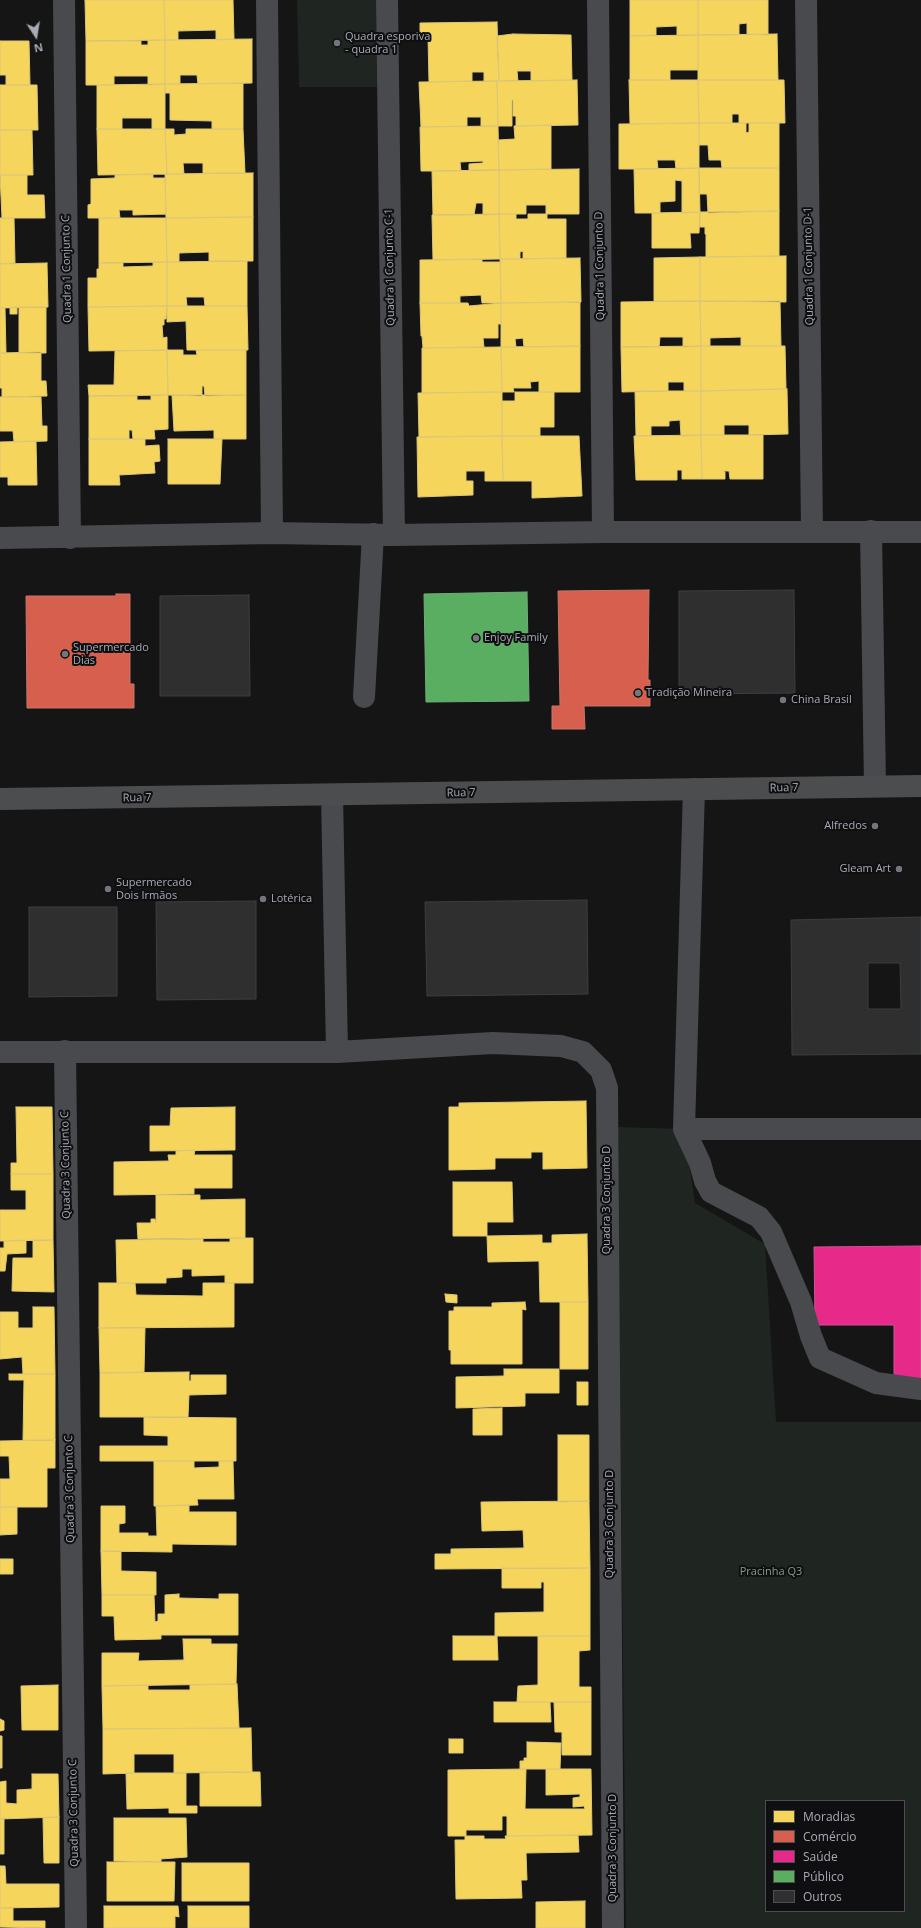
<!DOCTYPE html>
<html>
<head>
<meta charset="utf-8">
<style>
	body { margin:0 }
	#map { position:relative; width:921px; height:1928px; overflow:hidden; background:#151515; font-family:"Open Sans",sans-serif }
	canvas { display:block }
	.legend { position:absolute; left:765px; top:1800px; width:140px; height:112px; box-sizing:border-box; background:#0f0f11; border:1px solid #4c4d53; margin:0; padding:5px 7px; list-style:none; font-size:12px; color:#a7abb5 }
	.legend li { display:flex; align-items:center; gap:8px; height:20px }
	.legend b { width:20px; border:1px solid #4c4d53 }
	.north { position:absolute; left:16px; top:16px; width:40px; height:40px; -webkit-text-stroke:3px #0f0f11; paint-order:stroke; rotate:168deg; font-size:11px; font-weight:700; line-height:16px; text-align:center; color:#a7abb5 }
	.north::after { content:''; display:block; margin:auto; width:14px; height:18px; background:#a7abb5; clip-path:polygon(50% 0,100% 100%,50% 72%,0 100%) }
</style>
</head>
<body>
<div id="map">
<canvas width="921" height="1928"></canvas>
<ul class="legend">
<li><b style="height:11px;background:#f6d55c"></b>Moradias</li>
<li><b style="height:11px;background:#d6604d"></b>Comércio</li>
<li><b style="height:11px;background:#e7298a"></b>Saúde</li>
<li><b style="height:11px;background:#5aae61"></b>Público</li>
<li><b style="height:11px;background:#2f2f30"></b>Outros</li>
</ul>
<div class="north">N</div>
</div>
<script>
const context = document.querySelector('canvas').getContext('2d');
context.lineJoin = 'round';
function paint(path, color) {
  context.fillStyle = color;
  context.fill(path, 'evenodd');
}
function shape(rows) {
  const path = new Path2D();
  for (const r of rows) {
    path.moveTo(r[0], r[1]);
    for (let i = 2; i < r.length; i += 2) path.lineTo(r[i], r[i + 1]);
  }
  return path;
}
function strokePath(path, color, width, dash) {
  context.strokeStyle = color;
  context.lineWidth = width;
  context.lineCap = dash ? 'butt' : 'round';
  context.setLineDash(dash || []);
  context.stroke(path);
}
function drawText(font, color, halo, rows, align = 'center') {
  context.font = font + ' "Open Sans",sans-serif';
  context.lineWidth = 4;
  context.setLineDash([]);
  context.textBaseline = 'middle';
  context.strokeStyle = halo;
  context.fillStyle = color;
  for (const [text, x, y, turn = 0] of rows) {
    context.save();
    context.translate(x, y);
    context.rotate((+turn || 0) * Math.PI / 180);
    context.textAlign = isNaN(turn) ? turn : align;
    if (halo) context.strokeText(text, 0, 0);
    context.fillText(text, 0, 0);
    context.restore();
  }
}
paint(shape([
	[297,0,376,0,377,87,299,87],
	[617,1127,684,1129,695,1203,765,1244,776,1422,921,1422,921,1928,626,1928],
	[766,1801,904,1801,904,1911,766,1911]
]), '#1f2520');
const homes = shape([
	[85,0,164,0,165,40,86,41,85,0],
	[164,0,233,0,234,39,216,40,216,30,178,31,178,40,165,40,164,0],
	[630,0,698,0,698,35,677,35,677,26,656,27,656,35,630,36,630,0],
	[698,0,768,0,768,35,747,34,747,23,739,24,739,35,698,35,698,0],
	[497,22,499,81,484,81,484,72,472,72,472,81,429,82,428,37,420,38,420,23,497,22],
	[513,34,571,35,572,80,531,81,531,71,517,71,518,81,499,81,497,36,513,34],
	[777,34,778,80,698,80,698,35,777,34],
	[698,35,698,70,670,70,670,80,630,80,630,36,698,35],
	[252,39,252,83,198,84,197,75,180,75,180,84,165,84,165,40,252,39],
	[148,40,165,40,165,84,148,85,148,76,114,76,114,85,86,85,86,41,141,41,141,45,148,45,148,40],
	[0,41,29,41,30,85,6,85,6,75,0,75,0,41],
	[577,80,578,125,516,126,516,116,513,116,513,100,512,100,512,126,498,126,497,81,577,80],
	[629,80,698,80,699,123,630,124,629,80],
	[698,80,784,80,785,123,739,123,739,114,732,114,732,123,699,123,698,80],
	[497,81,498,126,481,126,481,117,467,117,467,126,421,127,419,82,497,81],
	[243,83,243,129,212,129,212,121,170,120,170,93,165,93,165,84,243,83],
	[165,84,165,129,152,129,152,118,122,118,122,129,97,129,97,85,165,84],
	[0,85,37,85,38,130,0,130,0,85],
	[699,123,746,123,746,133,749,132,749,123,779,123,779,168,722,168,721,160,709,160,708,145,699,145,699,123],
	[699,123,699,168,676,169,675,160,657,160,658,169,619,169,619,124,699,123],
	[551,125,551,169,499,170,498,140,515,139,514,126,551,125],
	[498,126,499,170,469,170,469,164,483,163,483,161,460,162,461,171,421,171,420,127,498,126],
	[97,129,165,129,167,174,98,175,97,129],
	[165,129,174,129,174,135,186,134,186,129,243,129,245,173,203,173,203,163,183,163,184,174,167,174,165,129],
	[0,130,32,130,33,175,0,175,0,130],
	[699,168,779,168,779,211,708,213,707,194,699,194,699,168],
	[699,168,700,212,682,213,682,181,675,180,675,201,660,202,660,213,635,213,634,169,699,168],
	[579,169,579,214,546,214,546,205,526,205,526,214,499,214,499,170,579,169],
	[499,170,499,214,483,215,483,203,476,203,474,215,433,215,432,171,499,170],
	[253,173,253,217,166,218,165,174,253,173],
	[153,174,153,178,165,178,166,214,133,215,133,210,119,210,120,218,88,218,88,205,91,204,91,179,115,178,115,175,153,174],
	[0,175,27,175,27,195,44,195,45,218,2,218,0,175],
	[779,211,779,256,706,257,706,234,705,234,705,227,700,227,700,212,779,211],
	[700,212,699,233,690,233,691,248,652,248,652,213,700,212],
	[499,214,516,214,516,219,528,219,528,214,547,214,547,219,566,219,566,258,523,259,523,251,520,252,520,259,500,259,499,214],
	[499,214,500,259,433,260,432,215,499,214],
	[253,217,253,261,209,261,209,252,179,253,179,262,167,262,166,218,253,217],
	[0,218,14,218,15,263,0,264,0,218],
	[99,218,166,218,167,262,99,263,99,218],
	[786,256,786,302,700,301,700,257,786,256],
	[700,257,700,301,654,301,654,258,700,257],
	[580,258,581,302,501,303,500,259,580,258],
	[482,259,482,262,500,262,501,303,482,303,481,295,460,296,460,303,420,303,420,260,482,259],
	[247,261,247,306,205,306,204,297,186,297,187,306,167,306,167,262,247,261],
	[153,262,167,262,167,306,88,307,88,278,97,278,97,269,99,269,99,263,123,263,123,267,153,266,153,262],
	[47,263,48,307,0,308,0,264,47,263],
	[700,301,780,301,781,346,741,346,741,337,710,338,710,346,701,346,700,301],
	[700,301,701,346,683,347,683,337,660,337,659,347,621,347,621,302,700,301],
	[580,302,580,346,524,347,523,338,515,339,516,347,501,347,501,303,580,302],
	[420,303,468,303,469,306,501,303,501,324,498,324,498,338,483,338,484,347,423,348,422,336,421,336,420,303],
	[167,306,247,306,248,350,187,350,186,321,167,322,167,306],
	[167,306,166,319,164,319,164,325,162,325,163,338,167,337,167,350,89,351,88,307,167,306],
	[17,307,17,314,10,314,10,308,17,307],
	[19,307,46,307,46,353,19,353,19,307],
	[0,308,5,308,6,353,0,353,0,308],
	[580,346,580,392,539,392,539,381,530,382,531,388,513,388,514,392,502,392,501,347,580,346],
	[701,346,785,346,786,389,701,391,701,346],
	[701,346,701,391,684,391,684,382,668,382,668,391,622,392,621,347,701,346],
	[501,347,502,392,422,393,422,348,501,347],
	[167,350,183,350,183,355,197,355,196,350,246,350,246,395,205,396,204,386,202,386,202,396,168,395,167,350],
	[167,350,168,395,89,396,88,385,114,385,115,351,167,350],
	[41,352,41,381,46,381,47,396,2,397,2,388,0,388,0,353,41,352],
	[787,389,788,434,749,435,749,425,724,425,724,435,701,435,701,391,787,389],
	[635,391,701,391,701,435,681,436,680,420,669,421,669,426,651,426,651,436,636,436,635,391],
	[502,392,502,436,419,437,418,393,502,392],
	[515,392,554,392,554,427,540,427,540,436,502,436,502,401,515,401,515,392],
	[151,395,168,395,168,429,154,430,155,439,133,439,132,430,129,430,129,439,89,439,89,396,137,396,137,400,151,400,151,395],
	[172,395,246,395,246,439,214,439,214,430,174,431,172,395],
	[0,397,41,397,42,426,47,426,47,441,14,442,13,431,0,431,0,397],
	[701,435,763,435,763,479,730,479,729,471,723,471,725,472,725,479,702,479,701,435],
	[701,435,702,479,682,479,682,470,677,470,677,480,636,480,634,436,701,435],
	[502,436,579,436,582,496,532,498,532,481,503,481,502,436],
	[502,436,503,481,485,481,485,471,466,471,466,481,473,481,473,495,418,497,417,437,502,436],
	[89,439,145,439,145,446,159,445,160,461,154,462,155,473,119,475,120,485,89,485,89,439],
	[168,439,222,439,220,484,168,484,168,439],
	[36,441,37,485,8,485,8,477,0,477,0,442,36,441],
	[586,1101,587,1168,543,1169,543,1152,531,1152,531,1158,495,1158,495,1169,449,1170,449,1107,459,1107,459,1103,586,1101],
	[16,1107,52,1107,53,1174,11,1174,11,1163,17,1163,16,1107],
	[235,1107,235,1150,150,1151,150,1126,170,1126,171,1108,235,1107],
	[195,1150,194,1155,232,1155,232,1188,194,1188,194,1194,114,1195,114,1162,169,1161,168,1155,176,1155,176,1151,195,1150],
	[11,1174,53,1174,53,1240,0,1241,0,1210,26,1210,26,1190,11,1190,11,1174],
	[453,1182,512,1182,513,1222,487,1222,487,1236,453,1236,453,1182],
	[156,1195,200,1195,200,1200,245,1199,245,1238,138,1239,137,1223,151,1223,151,1219,155,1219,156,1223,156,1195],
	[587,1234,588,1302,540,1302,539,1261,488,1262,487,1236,542,1235,542,1243,552,1243,552,1235,587,1234],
	[230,1238,253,1238,253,1283,225,1283,225,1275,192,1276,192,1269,182,1269,182,1277,166,1278,166,1283,117,1283,116,1240,203,1239,203,1242,230,1242,230,1238],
	[26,1240,26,1253,7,1254,5,1271,0,1271,0,1248,4,1248,4,1241,26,1240],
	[33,1240,53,1240,54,1292,12,1291,13,1258,33,1258,33,1240],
	[99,1283,135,1283,136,1295,203,1296,203,1283,234,1283,234,1327,99,1328,99,1283],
	[445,1294,457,1295,457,1303,446,1302,445,1294],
	[525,1302,526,1310,522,1309,522,1364,451,1364,451,1350,449,1350,449,1311,454,1311,454,1307,492,1307,492,1303,525,1302],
	[560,1302,588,1302,588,1369,560,1369,560,1302],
	[33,1307,54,1307,55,1374,23,1374,22,1357,0,1359,0,1312,18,1312,18,1328,33,1328,33,1307],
	[99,1328,145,1328,144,1372,100,1373,99,1328],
	[504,1369,559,1369,559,1393,525,1393,525,1406,456,1408,456,1377,504,1376,504,1369],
	[189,1372,189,1381,191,1381,191,1375,226,1375,226,1394,189,1395,188,1417,100,1417,100,1373,189,1372],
	[9,1374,55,1374,55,1440,23,1440,24,1380,9,1380,9,1374],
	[577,1382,588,1382,588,1405,577,1405,577,1382],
	[502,1408,502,1435,473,1435,473,1409,502,1408],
	[144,1417,236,1418,236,1461,100,1461,100,1446,168,1446,168,1436,144,1435,144,1417],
	[558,1435,589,1435,589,1501,558,1502,558,1435],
	[55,1440,55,1468,47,1468,47,1507,0,1507,0,1479,10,1479,9,1456,0,1456,0,1441,55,1440],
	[154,1461,194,1461,194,1468,219,1467,219,1461,233,1461,234,1499,197,1499,198,1505,154,1506,154,1461],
	[589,1501,590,1568,435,1569,435,1554,451,1554,451,1549,524,1548,523,1530,482,1531,481,1502,589,1501],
	[189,1505,189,1512,236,1512,236,1545,172,1544,172,1552,101,1551,101,1506,125,1506,125,1523,119,1524,119,1533,148,1533,148,1536,157,1536,156,1506,189,1505],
	[0,1507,17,1507,17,1534,0,1535,0,1507],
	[101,1551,121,1551,121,1571,156,1572,156,1595,102,1595,101,1551],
	[0,1559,13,1559,13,1574,0,1574,0,1559],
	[502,1568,590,1568,590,1636,495,1636,495,1613,544,1612,544,1582,541,1582,541,1588,502,1588,502,1568],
	[179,1594,179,1598,219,1599,219,1594,238,1594,238,1635,161,1635,161,1639,115,1640,114,1616,102,1616,102,1595,154,1595,155,1622,158,1621,158,1614,165,1614,165,1595,179,1594],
	[453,1636,497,1636,498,1660,453,1660,453,1636],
	[538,1636,590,1636,590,1650,579,1651,579,1687,591,1687,591,1702,517,1702,518,1686,538,1685,538,1636],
	[183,1639,211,1639,211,1644,237,1644,236,1684,102,1686,102,1653,139,1653,138,1661,184,1660,183,1639],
	[237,1684,239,1728,103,1729,102,1686,148,1685,148,1690,190,1690,190,1685,237,1684],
	[58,1685,58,1730,22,1730,21,1686,58,1685],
	[494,1702,550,1702,551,1722,494,1722,494,1702],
	[554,1702,591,1702,591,1755,562,1755,562,1732,555,1732,554,1702],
	[0,1719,4,1721,4,1730,0,1731,0,1719],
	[251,1728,252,1772,174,1773,174,1754,134,1754,134,1773,103,1774,103,1729,251,1728],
	[0,1736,2,1736,2,1768,0,1768,0,1736],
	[449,1739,463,1739,463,1753,449,1753,449,1739],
	[527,1742,561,1743,560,1769,520,1769,520,1761,524,1761,524,1758,527,1758,527,1742],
	[526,1769,525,1809,585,1809,584,1806,573,1807,573,1798,580,1797,580,1794,546,1795,546,1769,591,1769,592,1835,507,1836,507,1816,502,1816,502,1830,466,1830,466,1836,448,1836,448,1770,526,1769],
	[200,1772,260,1772,261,1806,200,1806,200,1772],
	[126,1773,186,1773,186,1806,197,1806,197,1813,169,1813,169,1808,127,1809,126,1773],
	[32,1774,58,1774,59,1817,0,1819,0,1782,6,1781,6,1803,17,1804,17,1790,32,1789,32,1774],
	[59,1817,59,1863,44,1863,43,1818,59,1817],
	[114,1818,186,1818,187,1857,161,1859,161,1862,114,1861,114,1818],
	[0,1819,4,1819,4,1854,0,1854,0,1819],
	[578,1835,579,1852,526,1853,527,1880,521,1880,522,1898,456,1899,455,1840,465,1840,465,1836,484,1836,484,1839,506,1839,505,1836,578,1835],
	[107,1862,175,1862,174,1901,107,1901,107,1862],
	[182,1863,249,1863,249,1901,182,1901,182,1863],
	[0,1866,5,1866,6,1884,59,1884,59,1907,0,1908,0,1866],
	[585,1901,585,1928,536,1928,536,1902,585,1901],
	[104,1906,178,1906,179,1917,175,1916,175,1928,104,1928,104,1906],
	[188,1906,249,1906,249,1928,188,1928,188,1906],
	[0,1908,13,1908,13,1921,45,1921,45,1928,0,1927,0,1908]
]);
paint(homes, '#f6d55c');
strokePath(homes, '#dec877', 1);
const shops = shape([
	[649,590,648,680,650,680,650,706,584,706,585,729,552,729,552,706,560,706,558,591,649,590],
	[116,594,130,594,130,684,134,684,134,708,27,708,26,596,116,596,116,594]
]);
paint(shops, '#d6604d');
strokePath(shops, '#c8766c', 1);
const health = shape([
	[921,1246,921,1380,894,1380,894,1325,815,1325,814,1247,921,1246]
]);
paint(health, '#e7298a');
strokePath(health, '#d45097', 1);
const public = shape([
	[527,592,529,701,426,702,424,594,527,592]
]);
paint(public, '#5aae61');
strokePath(public, '#71ad7a', 1);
const building = shape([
	[794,590,795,693,679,694,679,591,794,590],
	[249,595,250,696,160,696,160,596,249,595],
	[587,900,588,994,427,996,425,902,587,900],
	[256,901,256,999,157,1000,156,902,256,901],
	[29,907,117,907,117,996,29,997,29,907],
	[921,917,921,1054,792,1055,791,920,921,917],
	[868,963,900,963,901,1009,868,1009,868,963]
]);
paint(building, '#2f2f30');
strokePath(building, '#3d3e41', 1);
strokePath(shape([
	[64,0,70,538],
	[267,0,272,533],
	[387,0,394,535],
	[598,0,603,532],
	[806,0,812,532],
	[871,531,875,786],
	[0,538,272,533,394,535,603,532,921,532],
	[364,697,373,534],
	[694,789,684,1129,700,1163,705,1181,711,1192,759,1217,771,1232,801,1302,811,1336,820,1358,876,1383,921,1389],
	[332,795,337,1052],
	[65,1051,76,1928],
	[0,1052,337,1052,493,1043,561,1046,583,1052,601,1070,607,1088,613,1928],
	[684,1129,921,1129]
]), '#494a4e', 22);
strokePath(shape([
	[0,799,921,786]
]), '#4c4d4f', 22);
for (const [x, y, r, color] of [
	[337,43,4,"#74767d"],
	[476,638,4,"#74767d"],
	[65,654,4,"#74767d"],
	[638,693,4,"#74767d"],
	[783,700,4,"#74767d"],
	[875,826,4,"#74767d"],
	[899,869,4,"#74767d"],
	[108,889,4,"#74767d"],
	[263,899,4,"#74767d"]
]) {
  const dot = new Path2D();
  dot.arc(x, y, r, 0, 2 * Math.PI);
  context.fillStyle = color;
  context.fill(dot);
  strokePath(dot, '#0f0f11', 1.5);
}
drawText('11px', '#a7abb5', '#0f0f11', [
	["Quadra esporiva",345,37],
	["- quadra 1",345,50],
	["Enjoy Family",484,638],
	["Supermercado",73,648],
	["Dias",73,661],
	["Tradição Mineira",646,693],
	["China Brasil",791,700],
	["Alfredos",867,826,"right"],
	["Gleam Art",891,869,"right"],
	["Supermercado",116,883],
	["Dois Irmãos",116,896],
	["Lotérica",271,899]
], 'left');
drawText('11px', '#a7abb5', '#0f0f11', [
	["Quadra 1 Conjunto D",600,266,-91],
	["Quadra 1 Conjunto D-1",809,266,-91],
	["Quadra 1 Conjunto C-1",390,267,-91],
	["Quadra 1 Conjunto C",67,269,-91],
	["Rua 7",784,788,-1],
	["Rua 7",461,793,-1],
	["Rua 7",137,798,-1],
	["Quadra 3 Conjunto C",66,1165,-91],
	["Quadra 3 Conjunto D",607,1200,-90],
	["Quadra 3 Conjunto C",70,1489,-91],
	["Quadra 3 Conjunto D",610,1524,-90],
	["Quadra 3 Conjunto C",74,1813,-91],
	["Quadra 3 Conjunto D",613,1848,-90]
]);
drawText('11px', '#809e83', '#0f0f11', [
	["Pracinha Q3",771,1572]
]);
</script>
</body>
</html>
